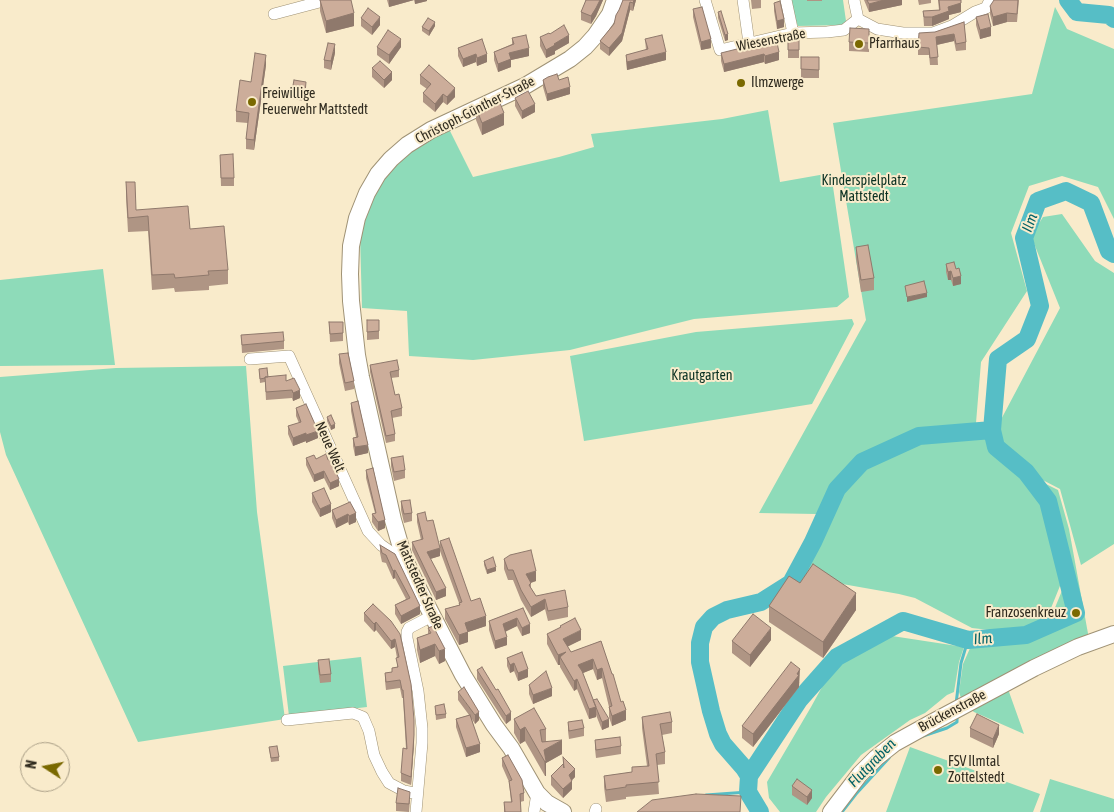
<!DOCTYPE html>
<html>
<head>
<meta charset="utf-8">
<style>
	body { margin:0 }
	#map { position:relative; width:1114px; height:812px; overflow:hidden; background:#f9ebcb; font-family:"Asap Condensed",sans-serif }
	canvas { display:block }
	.north { position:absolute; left:20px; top:742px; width:50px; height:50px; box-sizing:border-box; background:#f9ebcb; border:1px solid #a99e86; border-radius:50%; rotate:281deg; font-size:14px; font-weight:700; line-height:20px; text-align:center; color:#302b1f }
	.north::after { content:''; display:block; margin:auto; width:18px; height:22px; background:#7a6900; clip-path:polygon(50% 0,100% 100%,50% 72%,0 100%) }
</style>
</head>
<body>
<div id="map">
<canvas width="1114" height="812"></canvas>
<div class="north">N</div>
</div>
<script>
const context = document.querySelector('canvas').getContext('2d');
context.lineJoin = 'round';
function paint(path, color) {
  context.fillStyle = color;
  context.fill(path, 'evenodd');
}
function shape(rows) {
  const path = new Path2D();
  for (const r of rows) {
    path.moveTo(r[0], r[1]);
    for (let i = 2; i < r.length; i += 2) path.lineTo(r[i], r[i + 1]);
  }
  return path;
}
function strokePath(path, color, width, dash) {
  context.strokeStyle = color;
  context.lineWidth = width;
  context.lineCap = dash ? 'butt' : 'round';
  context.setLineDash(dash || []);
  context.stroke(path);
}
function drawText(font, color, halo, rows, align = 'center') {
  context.font = font + ' "Asap Condensed",sans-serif';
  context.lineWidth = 4;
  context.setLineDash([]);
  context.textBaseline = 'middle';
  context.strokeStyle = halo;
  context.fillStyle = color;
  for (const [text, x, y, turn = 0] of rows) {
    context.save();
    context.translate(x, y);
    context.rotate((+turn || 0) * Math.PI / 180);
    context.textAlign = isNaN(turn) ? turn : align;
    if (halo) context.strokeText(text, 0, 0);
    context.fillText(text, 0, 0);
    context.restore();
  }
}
paint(shape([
	[789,0,843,0,846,21,843,25,798,26,790,7],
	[1055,7,1067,29,1114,49,1114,219,1098,187,1062,176,1029,186,1011,233,1027,291,981,362,976,423,919,435,861,461,835,488,823,512,816,514,759,513,866,320,833,123,1032,94],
	[768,110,780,182,831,173,849,297,837,307,694,319,570,350,473,360,409,356,407,311,362,308,360,235,372,196,399,158,434,135,450,131,473,177,559,157,594,147,591,134,722,119],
	[1062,214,1095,261,1114,273,1114,544,1081,565,1060,489,1035,476,1013,456,999,445,996,429,1060,308,1031,236,1043,217],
	[103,269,115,365,0,366,0,280],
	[852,319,854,324,812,404,584,441,570,356,696,332],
	[246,366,257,512,285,719,138,742,6,455,0,432,0,377,116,368],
	[991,434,994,449,1025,474,1046,502,1064,576,1049,613,1025,634,972,628,915,598,899,594,797,576,814,543,839,490,863,463,920,439],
	[1032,477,1058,490,1069,529,1089,639,962,701,959,692,963,664,971,646,1027,637,1052,615,1068,576,1049,500],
	[879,634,964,647,959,662,954,692,947,695,925,713,910,720,861,755,826,797,816,812,780,812,769,798,767,782,811,707,838,658],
	[361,657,367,707,289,716,283,666],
	[1008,689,1024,734,974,712,967,706],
	[910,747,1040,794,1033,812,886,812],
	[1050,779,1114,799,1114,812,1040,812]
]), '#8edbb9');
strokePath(shape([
	[956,704,961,663,968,640],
	[923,736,947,728,957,722,957,715],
	[706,795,748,792],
	[842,812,856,794,889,758]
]), '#56bec6', 3);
strokePath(shape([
	[1068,0,1077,12,1109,15,1114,19],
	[749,776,744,768,723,744,718,734,711,711,700,662,700,643,704,627,713,617,727,610,761,602,791,583,813,542,837,489,862,462,919,436,992,430],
	[760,812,748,792,749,776,799,700,837,657,903,621,968,640,1026,635,1076,613,1048,501,1026,472,996,447,992,430,998,359,1027,339,1040,306,1024,238,1038,201,1066,191,1091,203,1109,251,1114,254]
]), '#56bec6', 18);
const street = shape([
	[705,0,720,50,793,33,827,32,844,30,858,19,854,0],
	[743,0,749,43],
	[786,0,793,33],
	[274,14,327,0],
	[858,19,877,29,903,33,933,33,952,26,975,12,986,8,990,0],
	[250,359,289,356,368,531,381,545,391,552,401,556],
	[287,720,353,713,363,717,369,731,374,755,382,772,389,783,404,791,414,793],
	[416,812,422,743,422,728,418,691,407,638,407,632,409,628,432,616],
	[534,812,537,793],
	[595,812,596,809]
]);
const secondary = shape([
	[563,812,547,803,537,793,511,748,494,725,463,675,417,586,404,558,393,520,361,377,357,355,351,301,350,274,351,246,357,218,367,193,378,174,391,159,407,145,431,130,525,86,570,59,585,47,595,36,610,14,615,0],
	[831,812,860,774,876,758,895,743,933,722,1034,668,1078,647,1114,634]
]);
strokePath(street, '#9f9275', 12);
strokePath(secondary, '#9f9275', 18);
strokePath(street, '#fff', 11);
strokePath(secondary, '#fff', 16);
paint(shape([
	[320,0,351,0,354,26,326,33,320,11],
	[387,0,427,0,427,1,415,4,414,0,389,7],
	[586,0,603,0,596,16,591,24,581,20,581,12],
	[623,0,636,0,633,11,630,10,622,41,609,56,600,49,600,41,614,24],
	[751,0,761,0,761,8,752,9],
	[807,0,822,0,822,1,807,1],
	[864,0,902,0,902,5,869,12],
	[918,0,931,0,931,3,919,5],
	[938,0,961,0,961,12,949,15,949,19,932,26,924,26,923,11,939,10],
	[1019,0,1017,22,1007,22,993,26,990,14,990,6],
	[774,3,784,27,777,29,774,11],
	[693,9,711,48,701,50,693,17],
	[718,12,728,40,725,41,718,18],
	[976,17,991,36,980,39,976,25],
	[361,18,380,25,372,35,361,26],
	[964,22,966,42,966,50,956,51,954,41,937,45,938,65,930,65,929,55,918,55,918,47,935,32],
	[435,26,429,36,422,31,422,27],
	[869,29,869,52,849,51,849,42],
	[799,32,799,58,788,58,788,34],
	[550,34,569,43,555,51,555,54,546,58,540,46,540,37],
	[512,38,529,56,511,60,511,67,498,72,494,60,494,52,512,44],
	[482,39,487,62,477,66,476,62,463,67,458,56,458,48],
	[645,39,666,60,627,70,626,63,626,55,646,50],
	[377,47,401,47,389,64,377,55],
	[779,52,779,60,765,64,764,62,724,72,721,61,721,53],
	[335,53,331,70,324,68,324,60],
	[801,57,819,57,819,78,801,78],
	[266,65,254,150,246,149,246,139,248,123,236,122,236,111,251,82],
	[372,68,392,80,384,88,372,77],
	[420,75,455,97,447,105,443,102,435,112,423,102,423,93,427,89,420,84],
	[543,80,559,80,570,94,547,101,543,87],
	[306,90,305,101,292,99,292,91],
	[515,98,535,112,522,119,515,106],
	[476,108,504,125,482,135,476,120],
	[220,155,234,178,234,186,221,186],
	[126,182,136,210,190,229,228,270,228,284,209,286,209,290,175,292,174,288,152,290,148,231,128,232,126,197],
	[856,247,874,278,874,290,861,292,856,259],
	[946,264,961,284,953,286,951,280,948,280,946,272],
	[367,320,379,331,379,339,367,340],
	[329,322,343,322,343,341,330,342],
	[241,335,284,341,284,349,242,353],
	[339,354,354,381,354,389,345,391,339,363],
	[370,365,399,370,399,377,391,378,395,395,402,408,402,416,392,418,395,434,395,441,386,443,370,372],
	[259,369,268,377,286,381,300,398,293,401,292,398,266,400,265,382,260,383],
	[351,403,368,453,355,456,353,446,353,438,356,437,351,411],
	[296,408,318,438,306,443,306,441,293,446,288,434,288,426,299,423,296,416],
	[327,417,335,428,331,430,327,421],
	[306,458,328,460,339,486,330,490,324,478,314,482,306,465],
	[391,458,405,470,405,478,394,481,391,466],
	[366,470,385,528,378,531,372,522,372,514,375,513,366,478],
	[312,493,331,512,320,517,312,502],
	[401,501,412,513,412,521,404,523,401,510],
	[332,510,356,513,356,522,349,525,348,522,336,528,332,518],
	[417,514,427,521,440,556,430,559,446,596,436,600,412,550,412,542,421,540,417,522],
	[440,541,471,601,486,626,468,632,468,642,459,645,445,619,445,609,459,605,459,603,440,551],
	[380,545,395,554,420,614,401,624,395,614,395,605,406,599,395,578,393,579,386,563,382,562,380,553],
	[504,559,536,581,531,583,531,588,536,596,568,607,568,617,548,621,545,609,531,617,521,600,513,580,508,580,504,569],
	[484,561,496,571,487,574,484,565],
	[800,583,856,610,823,658,769,622,769,606],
	[523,608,530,633,522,636,517,626,505,631,507,645,495,649,489,630,489,621],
	[364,613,400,634,414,743,411,785,401,781,401,773,406,749,403,698,402,698,400,688,386,690,385,681,385,673,392,672,392,668,397,667,397,658,395,647,391,649,376,630,374,632,364,621],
	[560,626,581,640,567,646,571,652,601,641,626,720,612,726,609,717,609,707,602,678,597,680,593,669,583,673,593,700,609,727,602,730,596,715,596,717,589,719,577,689,574,691,560,667,560,665,558,665,547,644,547,634,560,628],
	[428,628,445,661,439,664,435,656,420,663,417,650,417,638,428,634],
	[771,640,750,667,732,653,732,641],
	[522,652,528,677,518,681,514,671,510,673,507,666,507,658],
	[318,660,331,674,331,682,320,683,318,669],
	[477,670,496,690,511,720,506,724,477,679],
	[800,682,799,683,799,687,753,747,742,738,742,726],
	[529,685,552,696,533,704,529,694],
	[458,692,479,720,475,724,472,719,480,752,466,757,456,727,456,719,469,715,458,700],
	[435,706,446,714,446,718,436,720],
	[642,717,672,722,672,733,662,735,665,752,665,764,657,765,659,794,626,797,626,799,606,802,604,787,604,776,632,772,647,766,642,728],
	[514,719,546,729,546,742,562,754,546,763,546,776,545,776,525,741,520,744,514,733],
	[568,722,584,728,584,736,569,739,568,731],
	[970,728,999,734,993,748,970,737],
	[595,740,621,746,621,754,596,758,595,749],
	[269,747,279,757,279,761,271,762],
	[563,757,575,777,572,780,572,789,563,798,551,785,551,776,563,765],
	[502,758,524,793,524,801,520,802,521,812,504,812,504,802,511,802,509,782,502,766],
	[792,786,812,798,807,805,792,795],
	[410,800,409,812,396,811,396,803]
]), '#af9584');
paint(shape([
	[389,0,414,0,389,7],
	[415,0,427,0,427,1,415,4],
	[600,0,603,0,596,16,591,24,591,16],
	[634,0,636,0,633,11,633,3],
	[884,0,902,0,902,5,869,12,869,4],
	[630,2,630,10,622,41,609,56,609,48],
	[961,3,961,12,949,15,949,19,932,26,932,17,948,7],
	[354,13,354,26,326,33,326,21],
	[1007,13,1007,22,993,26,993,17],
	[380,17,380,25,372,35,372,27],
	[784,19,784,27,777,29,777,21],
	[435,22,435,26,429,36,429,31],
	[991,27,991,36,980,39,980,30],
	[728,34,728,40,725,41,725,35],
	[954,34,954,41,936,45,936,37],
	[569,35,569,43,555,51,555,54,546,58,546,50,554,44],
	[401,39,401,47,389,64,389,55],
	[711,39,711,48,701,50,701,42],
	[335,44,335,53,331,70,331,61],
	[529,48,529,56,511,60,511,67,498,72,498,64,509,53],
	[666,52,666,60,627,70,627,62],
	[779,52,779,60,765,64,765,56],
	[476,54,476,62,463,67,463,59],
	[487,54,487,62,477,66,477,58],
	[764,54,764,62,724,72,724,64],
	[266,55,266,65,254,150,254,140],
	[392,72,392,80,384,88,384,80],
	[306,82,306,90,305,101,305,93],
	[570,87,570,94,547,101,547,94],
	[455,88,455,97,447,105,447,97],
	[443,94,443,102,435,112,435,104],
	[535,104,535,112,522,119,522,111],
	[504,113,504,125,482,135,482,123],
	[951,271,951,280,948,280,948,272],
	[961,276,961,284,953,286,953,278],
	[927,293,927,297,907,302,907,297],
	[300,390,300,398,293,401,293,393],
	[335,424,335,428,331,430,331,426],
	[318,431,318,438,306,443,306,435],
	[306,433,306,441,293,446,293,438],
	[368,445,368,453,355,456,355,447],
	[324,471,324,478,314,482,314,475],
	[339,479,339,486,330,490,330,483],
	[331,504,331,512,320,517,320,509],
	[356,513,356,522,349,525,349,516],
	[348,514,348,522,336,528,336,520],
	[385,520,385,528,378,531,378,522],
	[440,548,440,556,427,560,427,552],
	[496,567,496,571,487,574,487,570],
	[395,570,395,578,393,579,393,571],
	[536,571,536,581,526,584,526,574],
	[446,588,446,596,436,600,436,592],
	[856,593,856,610,823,658,823,642],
	[545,599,545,609,531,617,531,607],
	[420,606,420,614,401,624,401,616],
	[486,616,486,626,465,633,465,623],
	[517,618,517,626,503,633,503,624],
	[376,622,376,630,374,632,374,624],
	[530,624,530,633,522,636,522,628],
	[771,628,771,640,750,667,750,655],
	[581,630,581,640,563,649,563,639],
	[468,632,468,642,459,645,459,635],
	[507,637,507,645,495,649,495,641],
	[395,639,395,647,391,649,391,641],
	[435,644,435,656,420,663,420,650],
	[445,649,445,661,439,664,439,651],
	[566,652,560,657,560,665,558,665,558,655],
	[593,659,593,669,578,675,578,665],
	[514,663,514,671,510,673,510,665],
	[602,668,602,678,597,680,597,670],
	[528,669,528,677,518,681,518,673],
	[800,669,799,687,753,747,753,734],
	[577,679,577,689,574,691,574,681],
	[552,688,552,696,533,704,533,695],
	[596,707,596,717,589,719,589,709],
	[626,710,626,720,612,726,612,716],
	[479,712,479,720,475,724,475,715],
	[511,712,511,720,506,724,506,716],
	[609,719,609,727,602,730,602,722],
	[999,725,999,734,993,748,993,739],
	[525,727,525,741,520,744,520,730],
	[414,735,414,743,411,785,411,777],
	[562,740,562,754,546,763,546,776,545,776,544,750],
	[480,744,480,752,466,757,466,748],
	[575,769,575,777,569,783,569,775],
	[572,781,572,789,563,798,563,789],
	[812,790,812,798,807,805,807,797]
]), '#8f796c');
const building = shape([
	[320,0,351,0,354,13,326,21,320,0],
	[586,0,600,0,596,8,591,16,581,12,586,0],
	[623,0,634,0,633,3,630,2,622,33,609,48,600,41,614,24,616,15,619,10,623,0],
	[867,0,884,0,869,4,867,0],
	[939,0,961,0,961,3,948,7,949,11,932,17,924,17,923,11,940,10,939,0],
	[994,0,1018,0,1017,14,1007,13,993,17,990,6,994,0],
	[780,1,784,19,777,21,774,3,780,1],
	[702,7,711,39,701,42,693,9,702,7],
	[368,8,380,17,372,27,361,18,368,8],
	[721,11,728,34,725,35,718,12,721,11],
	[988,14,991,27,980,30,976,17,988,14],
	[428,18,435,22,429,31,422,27,428,18],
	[964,22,966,42,956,44,954,34,936,37,938,57,930,58,929,48,918,47,919,33,935,32,964,22],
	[564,25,569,35,554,44,555,45,546,50,540,37,549,33,550,34,564,25],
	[850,28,869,29,869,43,849,42,850,28],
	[388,30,401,39,389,55,377,47,388,30],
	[799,32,799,50,788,50,788,34,799,32],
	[526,35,529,48,509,53,511,59,498,64,494,52,514,44,512,38,526,35],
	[662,35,666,52,627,62,626,55,648,49,645,39,662,35],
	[776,38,779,52,765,56,764,54,724,64,721,53,761,43,761,42,776,38],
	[482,39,487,54,477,58,476,54,463,59,458,48,482,39],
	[328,43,335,44,331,61,324,60,328,43],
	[255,53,266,55,254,140,246,139,249,113,236,111,240,80,251,82,255,53],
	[801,57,819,57,819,70,801,69,801,57],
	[380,61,392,72,384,80,372,68,380,61],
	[429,65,455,88,447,97,443,94,435,104,423,93,431,84,420,75,429,65],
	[557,74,559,80,568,77,570,87,547,94,543,80,548,77,557,74],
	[294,80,306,82,305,93,292,91,294,80],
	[528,91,535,104,522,111,515,98,528,91],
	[498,98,504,113,482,123,476,108,498,98],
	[233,154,234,178,221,178,220,155,233,154],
	[126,182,135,182,136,210,188,206,190,229,224,226,228,270,208,271,209,275,175,278,174,274,152,275,148,216,128,218,126,182],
	[868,245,874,278,861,280,856,247,868,245],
	[954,262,956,269,959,268,961,276,953,278,951,271,948,272,946,264,954,262],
	[924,281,927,293,907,297,905,286,924,281],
	[367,320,379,320,379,331,367,332,367,320],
	[329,322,343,322,343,333,330,334,329,322],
	[283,332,284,341,242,345,241,335,283,332],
	[348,353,354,381,345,383,339,354,348,353],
	[397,360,399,370,390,372,395,395,399,394,402,408,391,411,395,434,386,436,370,365,397,360],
	[267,368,268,377,265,377,265,378,260,379,259,369,267,368],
	[286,375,286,381,294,378,300,390,293,393,292,390,266,392,265,377,286,375],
	[358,401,368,445,355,447,353,438,358,437,351,403,358,401],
	[306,404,318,431,306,435,306,433,293,438,288,426,301,422,296,408,306,404],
	[331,415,335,424,331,426,327,417,331,415],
	[326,454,328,460,330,459,339,479,330,483,324,471,314,475,306,458,314,455,316,459,326,454],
	[403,456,405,470,394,472,391,458,403,456],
	[373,468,385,520,378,522,372,514,376,513,366,470,373,468],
	[324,488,331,504,320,509,312,493,324,488],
	[410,500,412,513,404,514,401,501,410,500],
	[350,502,356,513,349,516,348,514,336,520,332,510,350,502],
	[425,512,427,521,433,520,440,548,427,552,446,588,436,592,412,542,423,539,417,514,425,512],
	[449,538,471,601,480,598,486,616,465,623,468,632,459,635,445,609,460,605,459,603,462,602,440,541,449,538],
	[380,545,395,554,420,606,401,616,395,605,410,598,395,570,393,571,386,555,382,553,380,545],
	[531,550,536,571,526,574,531,583,529,585,536,596,565,590,568,607,548,611,545,599,531,607,521,590,513,570,508,570,504,559,510,555,531,550],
	[493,557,496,567,487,570,484,561,493,557],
	[813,564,856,593,823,642,769,606,789,576,800,583,813,564],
	[373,604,391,621,400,634,411,684,414,720,414,735,411,777,401,773,403,748,407,749,403,690,402,690,400,680,386,682,385,673,392,672,392,668,398,667,396,658,399,657,395,639,391,641,376,622,374,624,364,613,373,604],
	[523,608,530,624,522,628,517,618,503,624,507,637,495,641,489,621,523,608],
	[753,614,771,628,750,655,732,641,753,614],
	[575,618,581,630,563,639,571,652,601,641,612,674,613,674,621,702,623,701,626,710,612,716,609,707,612,706,602,668,597,670,593,659,578,665,582,671,596,707,589,709,577,679,574,681,560,657,566,652,558,655,547,634,561,627,560,626,575,618],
	[433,626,445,649,439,651,435,644,420,650,417,638,431,633,428,628,433,626],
	[522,652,528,669,518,673,514,663,510,665,507,658,522,652],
	[329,659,331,674,320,675,318,660,329,659],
	[791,662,800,669,797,674,799,675,753,734,742,726,791,662],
	[482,667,496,690,498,689,511,712,506,716,477,670,482,667],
	[546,671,552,688,533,695,529,685,546,671],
	[464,687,479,712,475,715,458,692,464,687],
	[597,699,609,719,602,722,593,700,597,699],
	[444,704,446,714,436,715,435,706,444,704],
	[534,708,546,729,540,730,542,742,562,740,544,750,546,761,545,762,525,727,520,730,514,719,534,708],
	[670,712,672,722,660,724,665,752,656,754,659,782,626,785,626,787,606,790,604,776,632,772,632,767,649,766,642,717,670,712],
	[977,714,999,725,993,739,970,728,977,714],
	[470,715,480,744,466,748,456,719,470,715],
	[582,720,584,728,569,731,568,722,582,720],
	[620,737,621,746,596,750,595,740,620,737],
	[277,746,279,757,271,758,269,747,277,746],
	[508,755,522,780,524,793,520,794,521,812,505,812,504,802,512,802,509,781,512,780,502,758,508,755],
	[563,757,575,769,569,775,572,781,563,789,551,776,563,764,564,768,563,757],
	[797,779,812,790,807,797,792,786,797,779],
	[398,788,410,792,409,804,396,803,398,788],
	[696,794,741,796,740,812,637,812,652,800,696,794]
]);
paint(building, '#ccad9a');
strokePath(building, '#8f796c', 1);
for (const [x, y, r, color] of [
	[859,44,5,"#7a6900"],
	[741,83,5,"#7a6900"],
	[252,102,5,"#7a6900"],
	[1076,613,5,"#7a6900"],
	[938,770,5,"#7a6900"]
]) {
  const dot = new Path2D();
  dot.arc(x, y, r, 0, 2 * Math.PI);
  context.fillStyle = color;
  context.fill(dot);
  strokePath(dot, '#f9ebcb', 2);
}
drawText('14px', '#302b1f', '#f9ebcb', [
	["Wiesenstraße",771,40,-11],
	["Christoph-Günther-Straße",475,110,-27],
	["Neue Welt",330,447,66],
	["Mattstedter Straße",420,585,66],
	["Brückenstraße",952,711,-28]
]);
drawText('14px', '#302b1f', '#f9ebcb', [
	["Pfarrhaus",869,44],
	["Ilmzwerge",751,83],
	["Freiwillige",262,94],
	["Feuerwehr Mattstedt",262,110],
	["Franzosenkreuz",1066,613,"right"],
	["FSV Ilmtal",948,762],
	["Zottelstedt",948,778]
], 'left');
drawText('14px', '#0a3123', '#f9ebcb', [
	["Kinderspielplatz",864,181],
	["Mattstedt",864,197],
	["Krautgarten",702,376]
]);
drawText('italic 15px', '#026167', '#f9ebcb', [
	["Ilm",1030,223,-69],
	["Ilm",983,639,-4],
	["Flutgraben",872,763,-46]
]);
</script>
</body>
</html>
